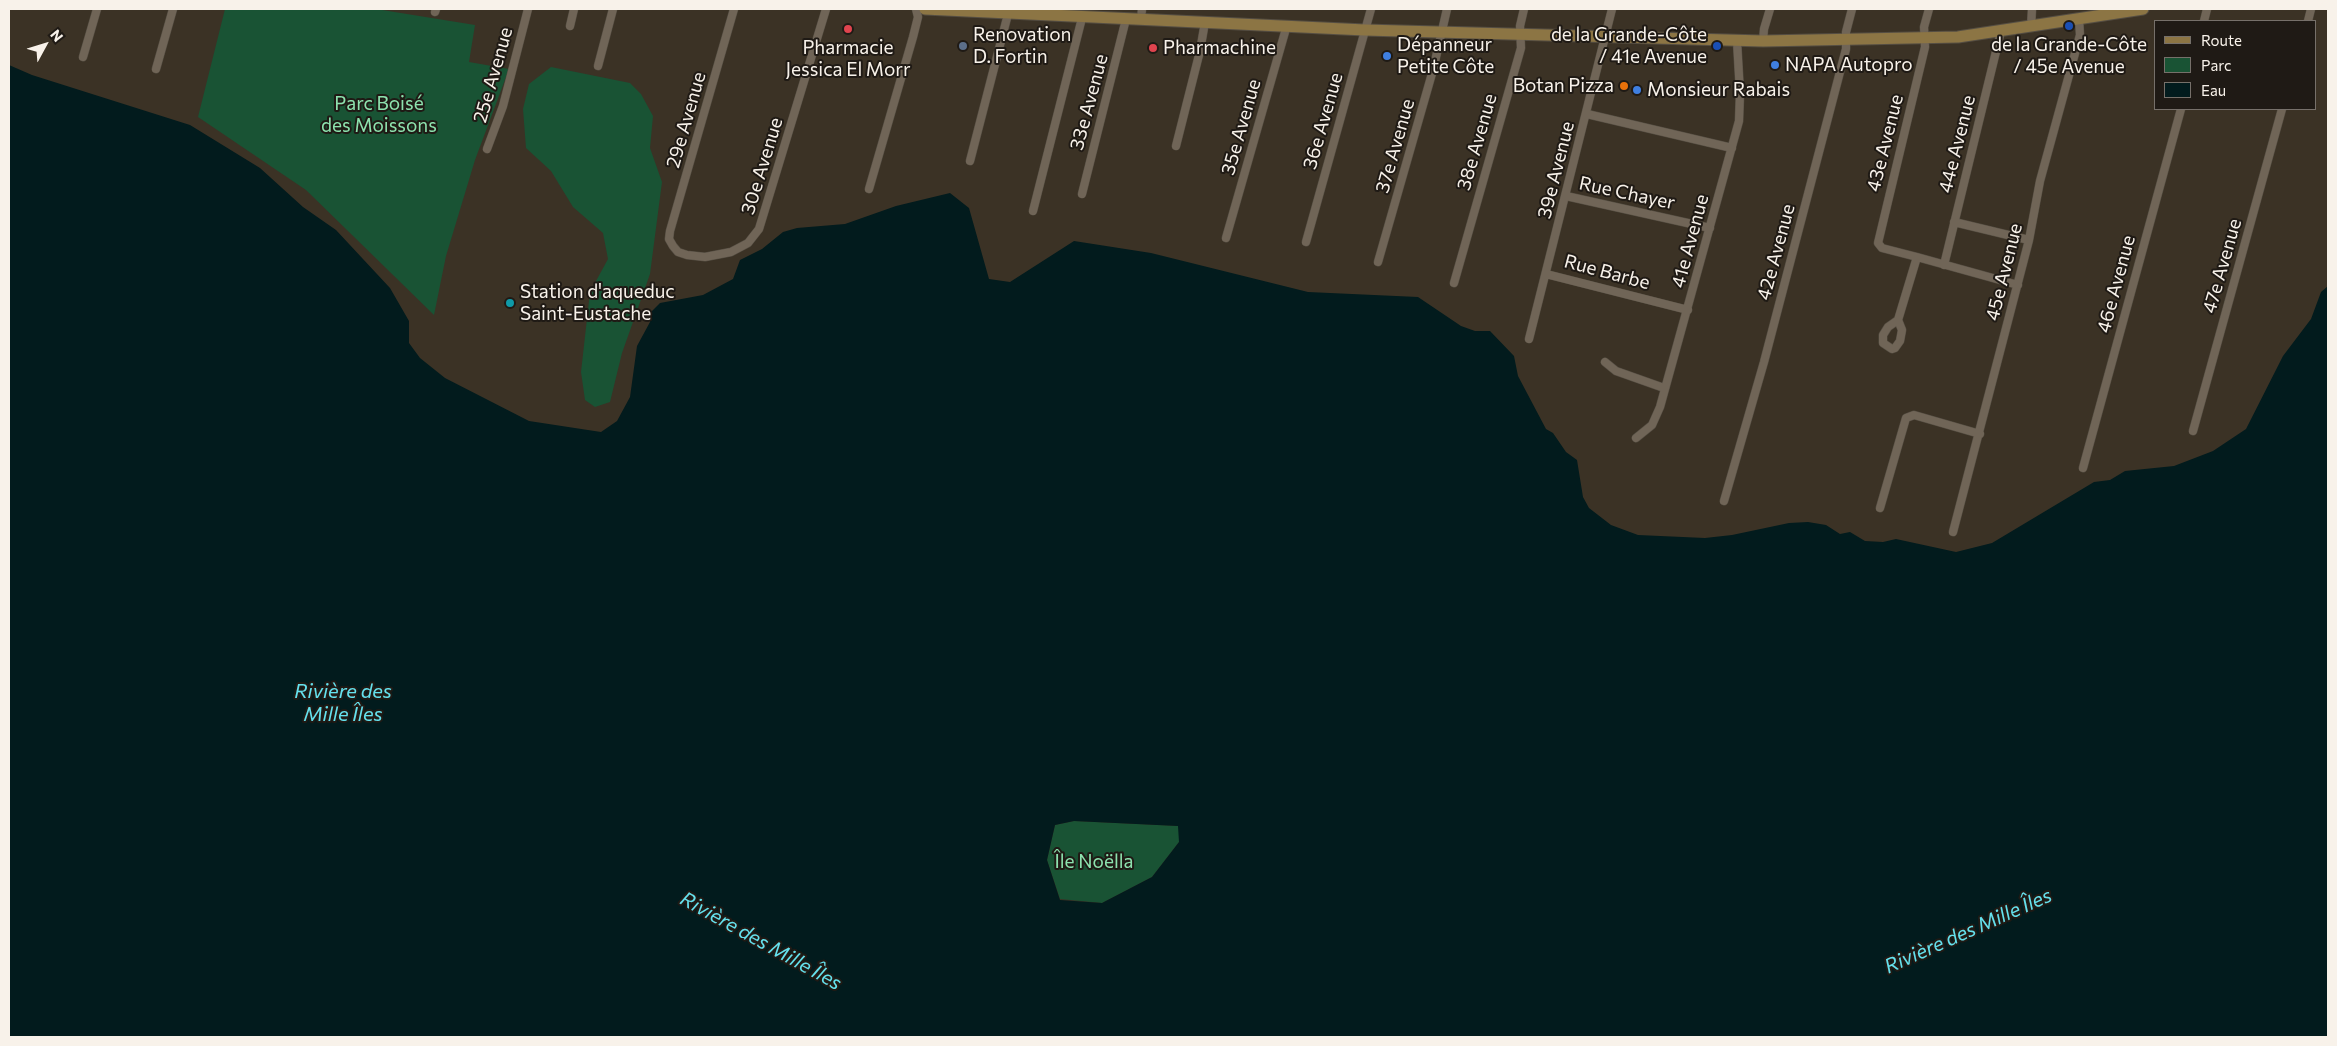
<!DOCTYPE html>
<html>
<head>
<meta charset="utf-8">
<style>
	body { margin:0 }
	#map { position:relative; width:2337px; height:1046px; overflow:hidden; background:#3b3225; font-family:Commissioner,sans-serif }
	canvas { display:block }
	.frame { position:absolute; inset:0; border:10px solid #f8f2ea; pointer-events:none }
	.legend { position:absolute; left:2154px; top:20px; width:162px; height:90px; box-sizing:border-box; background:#1f1a15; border:1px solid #76706a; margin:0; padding:6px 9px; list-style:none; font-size:15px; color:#f8f2ea }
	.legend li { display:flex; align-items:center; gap:10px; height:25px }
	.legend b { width:25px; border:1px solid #76706a }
	.north { position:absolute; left:20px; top:20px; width:50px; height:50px; -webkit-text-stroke:4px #1f1a15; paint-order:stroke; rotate:51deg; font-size:14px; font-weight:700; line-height:20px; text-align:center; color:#f8f2ea }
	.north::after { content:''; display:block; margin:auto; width:18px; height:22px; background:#f8f2ea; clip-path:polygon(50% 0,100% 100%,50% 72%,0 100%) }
</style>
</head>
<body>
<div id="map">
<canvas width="2337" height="1046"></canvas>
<div class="frame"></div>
<ul class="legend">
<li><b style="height:6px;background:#8c7544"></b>Route</li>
<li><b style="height:14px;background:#195334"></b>Parc</li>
<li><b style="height:14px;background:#021b1d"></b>Eau</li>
</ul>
<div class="north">N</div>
</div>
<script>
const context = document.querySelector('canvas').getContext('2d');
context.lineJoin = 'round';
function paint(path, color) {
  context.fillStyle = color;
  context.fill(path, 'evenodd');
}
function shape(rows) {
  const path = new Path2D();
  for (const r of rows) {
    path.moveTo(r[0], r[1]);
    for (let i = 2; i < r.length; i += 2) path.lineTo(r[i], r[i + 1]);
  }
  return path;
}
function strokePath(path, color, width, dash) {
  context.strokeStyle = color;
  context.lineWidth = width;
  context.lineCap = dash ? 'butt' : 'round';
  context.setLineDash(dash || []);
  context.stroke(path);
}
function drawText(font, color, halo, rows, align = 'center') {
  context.font = font + ' Commissioner,sans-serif';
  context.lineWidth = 4;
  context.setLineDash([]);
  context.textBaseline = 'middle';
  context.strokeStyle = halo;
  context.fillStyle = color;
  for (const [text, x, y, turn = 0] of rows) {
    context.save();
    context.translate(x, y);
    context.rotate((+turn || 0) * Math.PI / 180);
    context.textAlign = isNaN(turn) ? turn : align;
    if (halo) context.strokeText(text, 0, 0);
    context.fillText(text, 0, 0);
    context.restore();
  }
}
paint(shape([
	[225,9,376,9,475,25,469,62,509,69,475,160,446,256,434,315,306,190,198,117],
	[551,67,630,83,641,94,653,116,650,148,662,182,650,274,622,353,610,402,595,407,585,400,581,372,590,292,608,259,603,233,573,207,551,171,526,148,523,109,529,84],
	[1074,821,1179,826,1179,842,1152,877,1102,903,1060,899,1047,860,1055,825]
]), '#195334');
paint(shape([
	[9,65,32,75,190,125,260,168,303,207,336,230,390,288,409,321,409,343,420,358,445,378,529,421,601,432,617,421,630,397,637,346,650,322,650,313,660,303,703,295,733,279,740,260,762,249,783,232,797,228,845,224,896,206,950,193,969,208,989,279,1010,282,1074,241,1151,253,1308,292,1418,297,1461,326,1475,331,1490,331,1514,356,1518,376,1546,429,1553,433,1566,452,1577,460,1583,497,1589,508,1611,525,1638,535,1705,538,1732,535,1789,523,1808,522,1826,525,1840,534,1850,532,1865,541,1883,542,1896,539,1956,552,1992,543,2094,482,2110,480,2125,471,2174,466,2213,451,2246,429,2283,356,2311,319,2321,292,2328,286,2328,1037,9,1037],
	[1074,821,1178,826,1179,842,1152,877,1102,903,1060,900,1047,860,1055,825]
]), '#021b1d');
const minor = shape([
	[734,9,670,231,669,239,673,246,678,252,687,255,705,257,731,252,748,243,759,229,826,9],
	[435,12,436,9],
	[1141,19,1142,9],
	[2204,21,2207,9],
	[2308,21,2311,9],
	[570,26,574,9],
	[2031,27,2032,9],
	[1763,41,1764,29,1770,9],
	[83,57,97,9],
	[598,66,613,9],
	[156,69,173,9],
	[1587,114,1732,148],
	[1176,146,1200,51,1205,22],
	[487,149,503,106,528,9],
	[970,161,1008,14],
	[869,189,913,37,918,17,916,9],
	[1082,194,1126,19],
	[1566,196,1710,228],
	[1033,211,1082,18],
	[1954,222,2029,240],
	[1226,238,1287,25],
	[1306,242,1371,9],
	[1917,257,1882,248,1878,243,1925,47,1924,27,1929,9],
	[1378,262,1433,70,1447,9],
	[1944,265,2001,31],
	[1546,274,1688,310],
	[1454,283,1521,48,1520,26,1524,9],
	[1898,320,1888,327,1883,335,1883,343,1892,349,1895,348,1900,341,1902,330,1898,320,1917,257,2018,285],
	[1529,339,1612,9],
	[1605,362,1616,371,1664,388],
	[2193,431,2282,109],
	[1636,438,1652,425,1660,407,1739,121,1740,93,1737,41],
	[2083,468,2181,109],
	[1724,501,1764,362,1846,49,1846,32,1852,9],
	[1880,508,1906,418,1914,415,1980,434],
	[1953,532,2029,240,2040,181,2080,35,2079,19]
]);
const secondary = shape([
	[925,9,1365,30,1763,41,1958,37,2143,9]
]);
strokePath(minor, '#554e43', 9);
strokePath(secondary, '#554e43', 13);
strokePath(minor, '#706557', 8);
strokePath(secondary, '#8c7544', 11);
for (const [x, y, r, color] of [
	[2069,26,5,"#1a4fb4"],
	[848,29,5,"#e0444e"],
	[963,46,5,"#5c6f8a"],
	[1717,46,5,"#1a4fb4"],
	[1153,48,5,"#e0444e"],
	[1387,56,5,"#3f7fe0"],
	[1775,65,5,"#3f7fe0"],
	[1624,86,5,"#e8710a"],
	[1637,90,5,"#3f7fe0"],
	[510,303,5,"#0f9aa8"]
]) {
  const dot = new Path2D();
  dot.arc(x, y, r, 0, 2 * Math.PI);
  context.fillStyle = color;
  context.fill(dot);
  strokePath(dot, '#1f1a15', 2);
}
drawText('19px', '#f8f2ea', '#1f1a15', [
	["Renovation",973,35],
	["D. Fortin",973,57],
	["de la Grande-Côte",1707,35,"right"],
	["/ 41e Avenue",1707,57,"right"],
	["Dépanneur",1397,45],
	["Petite Côte",1397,67],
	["de la Grande-Côte",2069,45,"center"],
	["/ 45e Avenue",2069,67,"center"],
	["Pharmacie",848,48,"center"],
	["Jessica El Morr",848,70,"center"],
	["Pharmachine",1163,48],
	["NAPA Autopro",1785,65],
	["Botan Pizza",1614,86,"right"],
	["Monsieur Rabais",1647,90],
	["Station d'aqueduc",520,292],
	["Saint-Eustache",520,314]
], 'left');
drawText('19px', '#f8f2ea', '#1f1a15', [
	["25e Avenue",493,75,-74],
	["33e Avenue",1089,102,-75],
	["29e Avenue",686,120,-74],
	["36e Avenue",1323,121,-74],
	["35e Avenue",1241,127,-74],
	["38e Avenue",1477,142,-74],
	["43e Avenue",1885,143,-76],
	["44e Avenue",1957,144,-76],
	["37e Avenue",1395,146,-74],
	["30e Avenue",762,166,-73],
	["39e Avenue",1556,170,-76],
	["Rue Chayer",1627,193,12],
	["41e Avenue",1690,241,-75],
	["42e Avenue",1776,252,-75],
	["47e Avenue",2222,266,-74],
	["Rue Barbe",1607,272,15],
	["45e Avenue",2004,272,-76],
	["46e Avenue",2116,284,-75]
]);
drawText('19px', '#8de2ae', '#1f1a15', [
	["Parc Boisé",379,104],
	["des Moissons",379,126],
	["Île Noëlla",1094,862]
]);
drawText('italic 20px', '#65e1ed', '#1f1a15', [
	["Rivière des",343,691],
	["Mille Îles",343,714],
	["Rivière des Mille Îles",1968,931,-24],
	["Rivière des Mille Îles",761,941,29]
]);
</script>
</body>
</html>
